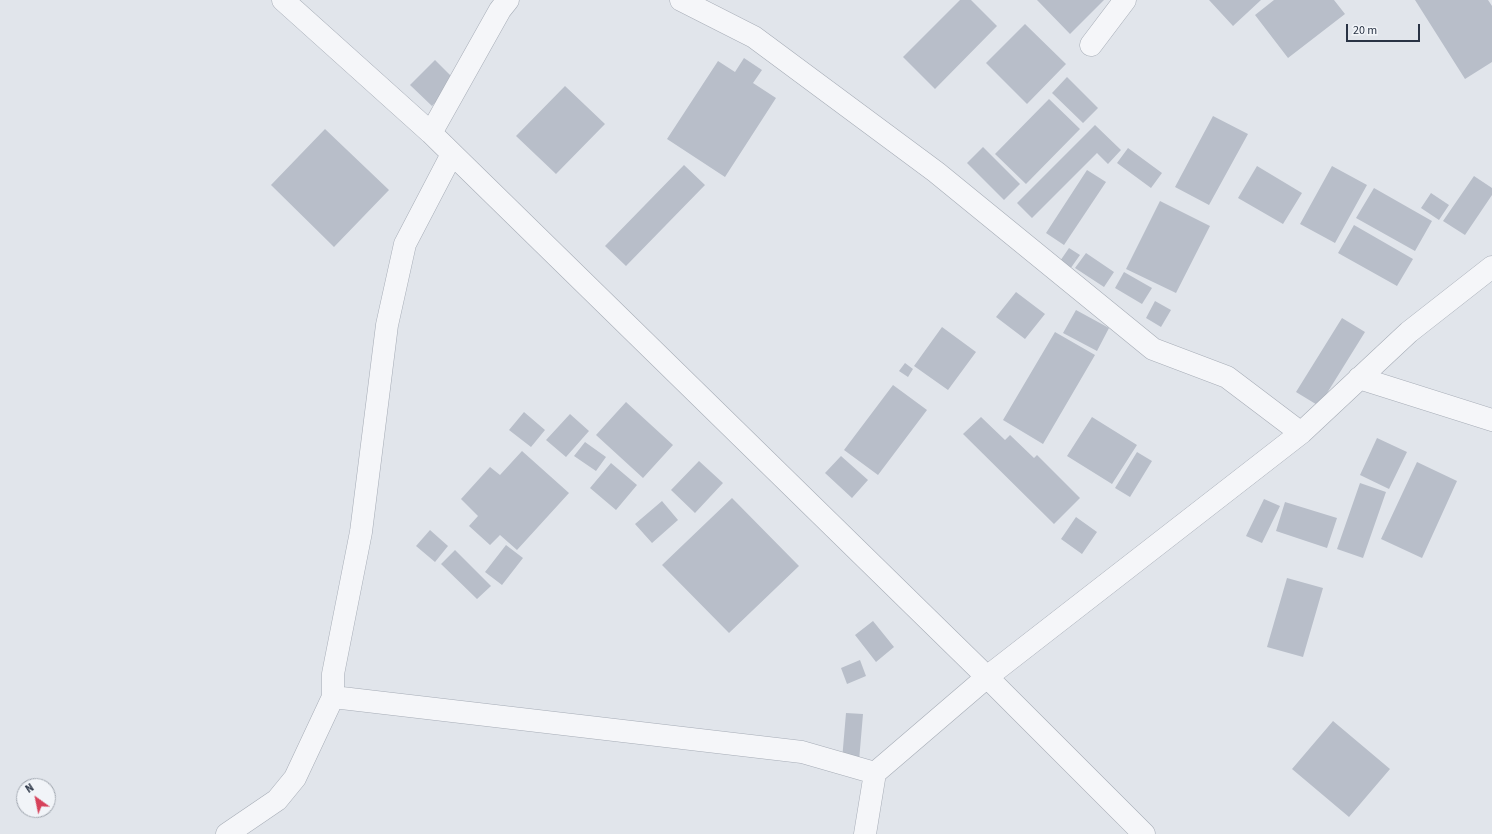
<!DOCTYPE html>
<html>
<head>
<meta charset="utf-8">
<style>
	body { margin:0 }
	#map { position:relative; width:1492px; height:834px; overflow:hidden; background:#e1e5eb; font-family:"Source Sans 3",sans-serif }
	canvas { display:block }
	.north { position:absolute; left:16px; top:778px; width:40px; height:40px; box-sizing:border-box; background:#f1f4f8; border:1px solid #a1a7b0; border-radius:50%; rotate:327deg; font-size:11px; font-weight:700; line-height:16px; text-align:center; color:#293344 }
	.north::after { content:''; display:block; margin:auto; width:14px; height:18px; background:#d6415a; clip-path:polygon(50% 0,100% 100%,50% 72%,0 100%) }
	.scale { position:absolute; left:1346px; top:24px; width:74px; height:18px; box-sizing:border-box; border:2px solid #293344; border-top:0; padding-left:5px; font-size:12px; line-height:14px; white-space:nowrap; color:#293344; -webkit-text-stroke:3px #f1f4f8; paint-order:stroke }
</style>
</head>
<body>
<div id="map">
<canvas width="1492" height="834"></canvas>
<div class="north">N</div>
<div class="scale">20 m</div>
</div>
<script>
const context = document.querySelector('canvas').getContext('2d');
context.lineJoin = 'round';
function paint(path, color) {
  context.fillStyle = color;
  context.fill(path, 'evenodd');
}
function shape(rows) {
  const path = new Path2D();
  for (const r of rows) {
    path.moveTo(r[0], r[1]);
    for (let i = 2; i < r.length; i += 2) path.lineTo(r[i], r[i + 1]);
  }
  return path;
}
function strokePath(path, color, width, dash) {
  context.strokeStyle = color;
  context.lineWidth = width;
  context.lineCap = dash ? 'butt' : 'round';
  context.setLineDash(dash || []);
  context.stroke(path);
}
paint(shape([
	[960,0,971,0,997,26,935,89,903,57],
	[1037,0,1104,0,1070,34],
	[1209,0,1261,0,1233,26],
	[1274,0,1334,0,1345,14,1288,58,1255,15],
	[1415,0,1488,0,1492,6,1492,62,1465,79],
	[1025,24,1066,64,1027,104,986,63],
	[744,58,762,70,753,83,776,98,725,177,667,139,718,61,735,72],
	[435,60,456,81,432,106,410,85],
	[1067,77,1098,108,1083,123,1052,93],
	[565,86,605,124,556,174,516,136],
	[1049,99,1080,129,1026,184,995,154],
	[1213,116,1248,134,1209,205,1175,187],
	[1095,125,1121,150,1108,164,1097,153,1032,218,1017,203],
	[325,129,389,190,334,247,271,185],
	[983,147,1020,184,1004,200,967,163],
	[1128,148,1162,173,1151,188,1117,163],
	[684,165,705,185,626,266,605,246],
	[1257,166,1302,193,1283,224,1238,198],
	[1332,166,1367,185,1335,243,1300,224],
	[1087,170,1106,182,1064,245,1046,233],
	[1474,176,1492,188,1492,195,1465,235,1443,221],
	[1374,188,1432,221,1415,251,1356,218],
	[1431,193,1449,205,1439,220,1421,208],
	[1160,201,1210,226,1176,293,1126,269],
	[1354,225,1413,259,1397,286,1338,253],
	[1069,248,1080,255,1068,272,1058,264],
	[1086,253,1114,272,1104,287,1075,268],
	[1124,272,1152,288,1142,304,1115,288],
	[1016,292,1045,314,1025,339,996,317],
	[1155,301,1171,310,1161,327,1146,318],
	[1076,310,1109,328,1097,351,1063,333],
	[1342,318,1365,332,1319,406,1296,392],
	[942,327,976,352,948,390,914,366],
	[1055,332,1095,355,1043,444,1003,420],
	[905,363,913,369,908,377,899,371],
	[893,385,927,410,878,475,844,450],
	[626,402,673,445,643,478,596,435],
	[524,412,545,430,531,447,509,430],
	[570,414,589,431,566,457,546,440],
	[981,417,1005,440,1010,435,1034,458,1037,455,1080,498,1054,524,963,434],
	[1092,417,1137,445,1112,484,1067,456],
	[1377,438,1407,452,1389,489,1360,475],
	[585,442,606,457,596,471,574,456],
	[522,451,569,493,517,550,500,535,490,545,469,526,478,516,461,499,490,467,500,475],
	[1137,452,1152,461,1130,497,1115,488],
	[841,456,868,480,852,498,825,473],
	[699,461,723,483,695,513,671,490],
	[1417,462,1457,481,1422,558,1381,539],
	[611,463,637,485,616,510,590,488],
	[1360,483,1386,492,1363,558,1337,549],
	[732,498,799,566,729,633,662,565],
	[1264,499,1280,506,1262,543,1246,536],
	[662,501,678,520,652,543,635,524],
	[1285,502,1337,518,1327,548,1276,531],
	[1076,517,1097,532,1082,554,1061,539],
	[430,530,448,546,435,562,416,546],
	[506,545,523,558,502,585,485,572],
	[455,550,491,586,477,599,441,564],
	[1287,578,1323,588,1303,657,1267,647],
	[873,621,894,647,876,662,855,635],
	[860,660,866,676,847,684,841,668],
	[846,713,863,714,859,761,842,760],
	[1333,721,1390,769,1349,817,1292,769]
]), '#b8bec9');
const street = shape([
	[283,0,431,133,987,677,1144,834],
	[681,0,754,37,936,172,1153,349,1227,377,1301,433],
	[1091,45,1125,0],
	[431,133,500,10,508,0],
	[1359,378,1492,420],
	[333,697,802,752,875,773,987,677,1301,433,1409,332,1492,267],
	[227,834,277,800,295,778,333,697,333,674,361,532,387,325,405,244,452,154],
	[865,834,875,773]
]);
strokePath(street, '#a6acb6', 23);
strokePath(street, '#f5f6f9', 22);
</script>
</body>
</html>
